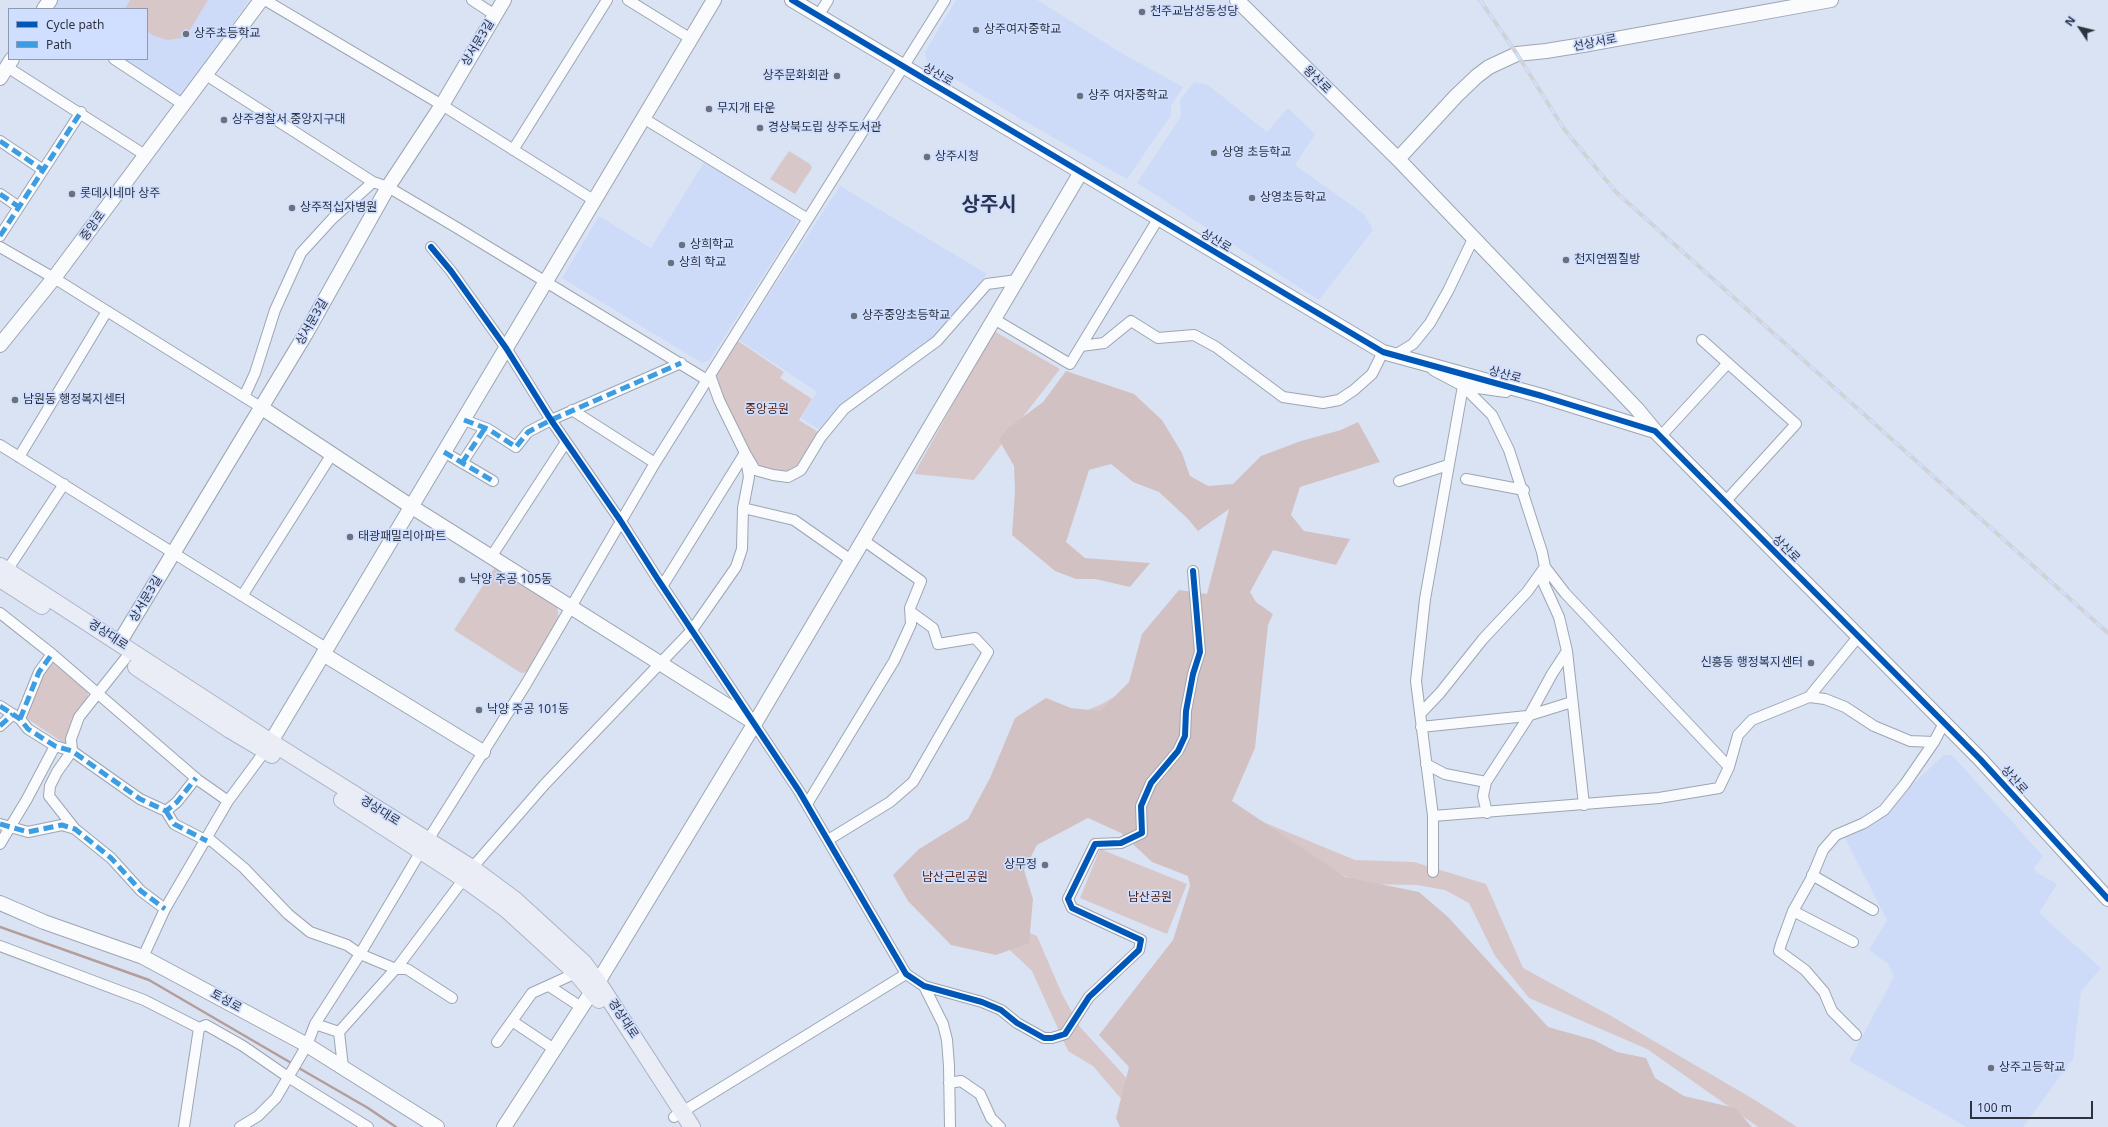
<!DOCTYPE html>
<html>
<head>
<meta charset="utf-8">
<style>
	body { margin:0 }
	#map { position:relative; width:2108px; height:1127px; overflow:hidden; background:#dae3f4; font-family:"Noto Sans",sans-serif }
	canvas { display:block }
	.legend { position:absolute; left:8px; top:8px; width:140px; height:52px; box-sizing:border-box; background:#d0dfff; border:1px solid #8f9ab2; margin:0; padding:5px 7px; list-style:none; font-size:12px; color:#2d323f }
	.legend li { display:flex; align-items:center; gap:8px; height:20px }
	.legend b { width:20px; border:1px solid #8f9ab2 }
	.north { position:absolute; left:2060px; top:8px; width:40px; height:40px; -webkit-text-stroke:3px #d0dfff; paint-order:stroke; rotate:305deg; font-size:11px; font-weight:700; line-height:16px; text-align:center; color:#2d323f }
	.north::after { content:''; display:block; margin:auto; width:14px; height:18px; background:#2d323f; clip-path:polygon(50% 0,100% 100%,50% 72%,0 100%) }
	.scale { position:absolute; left:1970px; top:1101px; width:123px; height:18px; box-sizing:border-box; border:2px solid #2d323f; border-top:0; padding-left:5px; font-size:12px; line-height:14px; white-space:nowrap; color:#2d323f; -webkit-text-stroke:3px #d0dfff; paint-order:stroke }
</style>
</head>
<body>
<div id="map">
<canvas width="2108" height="1127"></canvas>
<ul class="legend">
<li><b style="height:5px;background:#0057b8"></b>Cycle path</li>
<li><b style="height:5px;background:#3d9de3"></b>Path</li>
</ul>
<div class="north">N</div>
<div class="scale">100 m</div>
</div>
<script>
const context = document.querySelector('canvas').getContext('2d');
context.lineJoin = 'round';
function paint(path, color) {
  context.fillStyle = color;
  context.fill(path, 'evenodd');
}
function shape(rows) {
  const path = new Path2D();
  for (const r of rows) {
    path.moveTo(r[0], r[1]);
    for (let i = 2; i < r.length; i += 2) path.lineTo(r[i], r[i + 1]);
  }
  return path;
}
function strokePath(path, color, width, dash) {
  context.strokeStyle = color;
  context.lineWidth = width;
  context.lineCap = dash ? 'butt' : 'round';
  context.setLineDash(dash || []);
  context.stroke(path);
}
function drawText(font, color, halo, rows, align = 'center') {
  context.font = font + ' "Noto Sans","Noto Sans KR",sans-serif';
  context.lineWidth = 3.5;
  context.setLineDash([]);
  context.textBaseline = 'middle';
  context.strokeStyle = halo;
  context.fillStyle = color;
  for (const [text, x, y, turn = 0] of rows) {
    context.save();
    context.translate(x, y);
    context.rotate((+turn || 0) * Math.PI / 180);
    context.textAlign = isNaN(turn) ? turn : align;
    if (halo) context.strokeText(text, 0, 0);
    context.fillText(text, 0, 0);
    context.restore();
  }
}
paint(shape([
	[56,0,249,0,181,98,123,59,147,59,147,9,51,9],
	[956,0,1037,0,1123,54,1183,87,1171,106,1171,115,1127,179,1024,121,927,62,925,52],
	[1194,82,1208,85,1267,132,1288,108,1315,134,1295,165,1364,214,1373,230,1319,300,1137,183,1181,116,1180,100],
	[706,159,795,216,796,224,709,361,702,363,562,278,599,216,651,248],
	[840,186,987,274,941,332,853,395,820,430,801,418,817,392,739,340],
	[1944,755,1952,755,2043,856,2034,868,2036,872,2057,884,2039,913,2101,968,2081,991,2073,1059,2023,1127,1967,1127,1849,1061,1894,977,1888,964,1869,950,1887,920,1844,836,1889,812,1900,796]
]), '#cddbf8');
paint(shape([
	[130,0,208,0,188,33,182,38,167,40,152,35,147,31,147,9,125,9],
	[789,151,810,164,812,168,795,194,770,179],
	[994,331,1060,369,974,480,914,474],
	[738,341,784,372,780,378,812,399,799,420,818,432,795,469,784,472,760,466,753,457,730,415,716,380,717,374],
	[495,567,557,605,559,621,529,672,521,673,454,630],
	[53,663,88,691,88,702,65,744,28,719,25,715,47,664],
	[1141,681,1117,711,991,917,1037,936,1062,994,1080,1027,1153,1107,1135,1115,1093,1066,1068,1051,1032,971,932,877,1064,720,1102,704],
	[1227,807,1355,860,1414,862,1486,884,1523,968,1611,1016,1755,1100,1797,1127,1758,1127,1647,1049,1529,998,1495,956,1469,903,1445,890,1417,885,1362,884,1211,815],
	[1100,849,1187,884,1167,934,1080,898]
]), '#d7c7c9');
paint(shape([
	[1066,371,1134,394,1162,420,1182,453,1190,476,1208,486,1233,484,1261,456,1301,441,1341,430,1358,422,1380,462,1300,487,1291,515,1304,531,1350,539,1336,565,1273,550,1250,592,1256,602,1273,614,1268,625,1255,748,1232,801,1345,877,1419,892,1448,917,1548,1027,1594,1040,1617,1052,1646,1058,1655,1078,1684,1096,1735,1108,1752,1127,1120,1127,1116,1118,1129,1067,1099,1035,1173,940,1190,886,1188,876,1152,862,1121,833,1088,818,1037,845,1024,870,1033,899,1029,943,996,955,951,945,908,901,893,875,919,849,968,819,990,778,1015,718,1046,698,1071,708,1100,711,1129,682,1142,634,1179,590,1207,594,1229,509,1198,531,1187,518,1159,492,1133,482,1111,464,1089,470,1066,542,1085,558,1150,563,1130,587,1095,579,1076,579,1055,571,1012,535,1015,491,1014,466,999,440,1008,428,1043,402]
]), '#d2c1c2');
strokePath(shape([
	[0,927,149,980,293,1064],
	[297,1067,368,1108,396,1127]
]), '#b49d9a', 2.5);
const street = shape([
	[265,0,442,105,595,201],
	[472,0,495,15],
	[628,0,691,39],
	[818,16,828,0],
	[114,59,184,105],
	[7,67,145,155],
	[206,75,373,182,388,187,454,226,707,380],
	[643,118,808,219],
	[0,141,43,170],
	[513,150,607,0],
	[0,194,19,207],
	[0,236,81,112],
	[0,247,54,278,262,408],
	[431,247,451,271,506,348,551,420,620,520,657,578,799,791,906,974,924,986,982,1002,1001,1010,1017,1023,1044,1038,1052,1038,1065,1034,1089,997,1139,950,1141,940,1072,908,1068,899,1095,844,1121,843,1142,833,1141,806,1151,783,1178,751,1185,736,1186,711,1193,674,1200,652,1193,571],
	[994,319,1070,364,1158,219],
	[1702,340,1796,424,1724,503],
	[1081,346,1104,343,1131,321,1158,338,1194,335,1216,347,1283,397,1323,403,1339,400,1354,390,1372,374,1383,352],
	[1395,355,1413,344,1430,323,1448,291,1473,239],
	[1463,386,1492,415,1509,450,1542,552,1545,567,1544,584,1559,617,1567,651,1584,805],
	[1463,386,1506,392],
	[244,397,255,373,275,310,301,253,333,218,373,182],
	[572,410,655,463],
	[464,420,488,429,516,447,528,432,551,420,681,363],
	[1660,437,1728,363],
	[0,445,326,648],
	[444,452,493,481],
	[19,457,107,311],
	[462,463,485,428],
	[1466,479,1524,490],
	[1399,481,1448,465],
	[743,508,794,520,851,560],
	[491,557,566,442],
	[4,575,64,484],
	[663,585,745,453,755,470,773,475,788,477,801,470,821,437,844,409,937,341,987,284,1017,280],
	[242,596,332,454],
	[0,613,52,654,198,780,228,801,207,837,244,868,288,914,310,932,347,945,360,954,315,1024,339,1032],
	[1809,697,1858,637],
	[0,706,20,719,28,729,55,746,72,751,140,799,166,811,177,802,196,778],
	[1420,714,1440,693,1483,639,1527,592,1545,567,1565,593,1729,767],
	[20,719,39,672,52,654],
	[0,726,13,714],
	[1421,727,1527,716,1572,702],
	[1426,764,1445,774,1486,782],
	[228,801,265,751],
	[807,804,894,661,911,624,910,608,921,581,863,540],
	[166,811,174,824,207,841],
	[1487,813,1483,796,1486,782,1529,716,1552,674,1567,651],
	[1433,816,1659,798,1719,788,1729,767,1738,735,1752,720,1809,697,1825,699,1845,707,1874,726,1910,741,1934,742,1944,723],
	[0,824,28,832,62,825,75,829,111,858,141,891,165,909],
	[75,829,49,796,50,786,57,772,72,751,71,739,79,717,125,659],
	[828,840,890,802,913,782,988,652,975,638,938,644,933,628,911,612],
	[0,844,27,799,55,746],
	[1433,872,1433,816,1416,681,1425,599,1463,386,1433,370],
	[1812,875,1873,910],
	[1793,911,1853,942],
	[0,946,144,1000,199,1028,184,1127],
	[143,957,165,909,207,837],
	[549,986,581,1007],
	[924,986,943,1024,947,1040,949,1066,950,1127],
	[452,998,407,969,396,969,360,954,421,851,526,684,655,463,945,0],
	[512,1021,554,1049],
	[199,1028,206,1025,243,1046,288,1077,368,1127],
	[1856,1035,1832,1011,1824,992,1805,970,1779,951,1781,944,1793,911,1811,879,1823,850,1836,835,1864,823,1884,810,1905,784,1934,742],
	[497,1042,532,993,576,973],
	[343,1067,339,1032,399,965,472,868,545,784,692,630,736,567,742,549,743,508,749,477,745,453,719,400,710,375],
	[949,1083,961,1081,980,1094,991,1118,1000,1127],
	[674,1117,906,974],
	[240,1127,258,1116,276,1098,307,1045,315,1024]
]);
const secondary = shape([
	[792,0,1383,352,1542,396,1655,431,1980,759,2108,899],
	[1237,0,1398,159,1637,409,1656,432],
	[44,9,50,0],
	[0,78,12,59],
	[1398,159,1456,96,1477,76,1489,67,1517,54,1546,51,1583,45,1831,0],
	[0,345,54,278,261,0],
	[262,408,412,507,755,723],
	[119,643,305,335,388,187,442,105,504,0],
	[323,654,483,752],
	[266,750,714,0],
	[0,903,44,922,143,957,307,1045,437,1127],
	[504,1127,598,982,755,723,1081,172]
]);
const primary = shape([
	[0,566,271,742,472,868,514,899,584,963,598,982,692,1127],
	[0,579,42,606],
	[136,667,230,730,272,755],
	[342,800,464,879,507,910,576,973,599,1000]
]);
strokePath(street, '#9ea5b2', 12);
strokePath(secondary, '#9ea5b2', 16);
strokePath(primary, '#acb4c5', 18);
strokePath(street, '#f9fbfd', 10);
strokePath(secondary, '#f9fbfd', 14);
strokePath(primary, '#eaedf5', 16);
const rail = shape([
	[1480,0,1517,54,1564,129,1616,192,2108,633]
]);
strokePath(rail, '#cfd2d7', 4);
strokePath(rail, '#d0dfff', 2.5, [8]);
strokePath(shape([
	[0,141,43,170],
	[0,194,19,207],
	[0,236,81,112],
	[464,420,488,429,516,447,528,432,551,420,681,363],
	[444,452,493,481],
	[462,463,485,428],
	[0,706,20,719,28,729,55,746,72,751,140,799,166,811,177,802,196,778],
	[20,719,39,672,52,654],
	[0,726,13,714],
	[166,811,174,824,207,841],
	[0,824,28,832,62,825,75,829,111,858,141,891,165,909]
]), '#3d9de3', 5, [10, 5]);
strokePath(shape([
	[792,0,1383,352,1542,396,1655,431,1980,759,2108,899],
	[431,247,451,271,506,348,551,420,620,520,657,578,799,791,906,974,924,986,982,1002,1001,1010,1017,1023,1044,1038,1052,1038,1065,1034,1089,997,1139,950,1141,940,1072,908,1068,899,1095,844,1121,843,1142,833,1141,806,1151,783,1178,751,1185,736,1186,711,1193,674,1200,652,1193,571]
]), '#0057b8', 6);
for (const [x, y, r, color] of [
	[1142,12,4,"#6a707e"],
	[976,30,4,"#6a707e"],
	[186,34,4,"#6a707e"],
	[837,76,4,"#6a707e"],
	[1080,96,4,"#6a707e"],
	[709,109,4,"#6a707e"],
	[224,120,4,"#6a707e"],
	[760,128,4,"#6a707e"],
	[1214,153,4,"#6a707e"],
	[927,157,4,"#6a707e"],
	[72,194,4,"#6a707e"],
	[1252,198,4,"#6a707e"],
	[292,208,4,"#6a707e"],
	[682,245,4,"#6a707e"],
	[1566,260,4,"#6a707e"],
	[671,263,4,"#6a707e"],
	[854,316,4,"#6a707e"],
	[15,400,4,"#6a707e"],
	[350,537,4,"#6a707e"],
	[462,580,4,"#6a707e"],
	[1811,663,4,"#6a707e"],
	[479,710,4,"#6a707e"],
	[1045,865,4,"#6a707e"],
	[1991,1068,4,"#6a707e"]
]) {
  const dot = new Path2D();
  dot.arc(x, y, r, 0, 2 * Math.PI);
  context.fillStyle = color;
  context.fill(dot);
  strokePath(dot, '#d0dfff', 1.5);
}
drawText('12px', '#2d323f', '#d0dfff', [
	["천주교남성동성당",1150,12],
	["상주여자중학교",984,30],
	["상주초등학교",194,34],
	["상주문화회관",829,76,"right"],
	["상주 여자중학교",1088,96],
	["무지개 타운",717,109],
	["상주경찰서 중앙지구대",232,120],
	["경상북도립 상주도서관",768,128],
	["상영 초등학교",1222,153],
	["상주시청",935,157],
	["롯데시네마 상주",80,194],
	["상영초등학교",1260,198],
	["상주적십자병원",300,208],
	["상희학교",690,245],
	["천지연찜질방",1574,260],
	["상희 학교",679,263],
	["상주중앙초등학교",862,316],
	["남원동 행정복지센터",23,400],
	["태광패밀리아파트",358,537],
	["낙양 주공 105동",470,580],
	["신흥동 행정복지센터",1803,663,"right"],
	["낙양 주공 101동",487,710],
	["상무정",1037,865,"right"],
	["상주고등학교",1999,1068]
], 'left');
drawText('12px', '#2d323f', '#d0dfff', [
	["상서문3길",478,43,-59],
	["선상서로",1595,43,-11],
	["상산로",938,75,30],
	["왕산로",1317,80,45],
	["중앙로",93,226,-54],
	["상산로",1216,241,31],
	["상서문3길",312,322,-60],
	["상산로",1505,375,15],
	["상산로",1786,549,45],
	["상서문3길",146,599,-59],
	["경상대로",108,635,33],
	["상산로",2014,780,48],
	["경상대로",380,811,32],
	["토성로",226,1001,29],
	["경상대로",623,1019,57]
]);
drawText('12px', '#552315', '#d0dfff', [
	["중앙공원",767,410],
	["남산근린공원",955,878],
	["남산공원",1150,898]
]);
drawText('bold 20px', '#29334c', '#d0dfff', [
	["상주시",989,205]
]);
</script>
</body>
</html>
